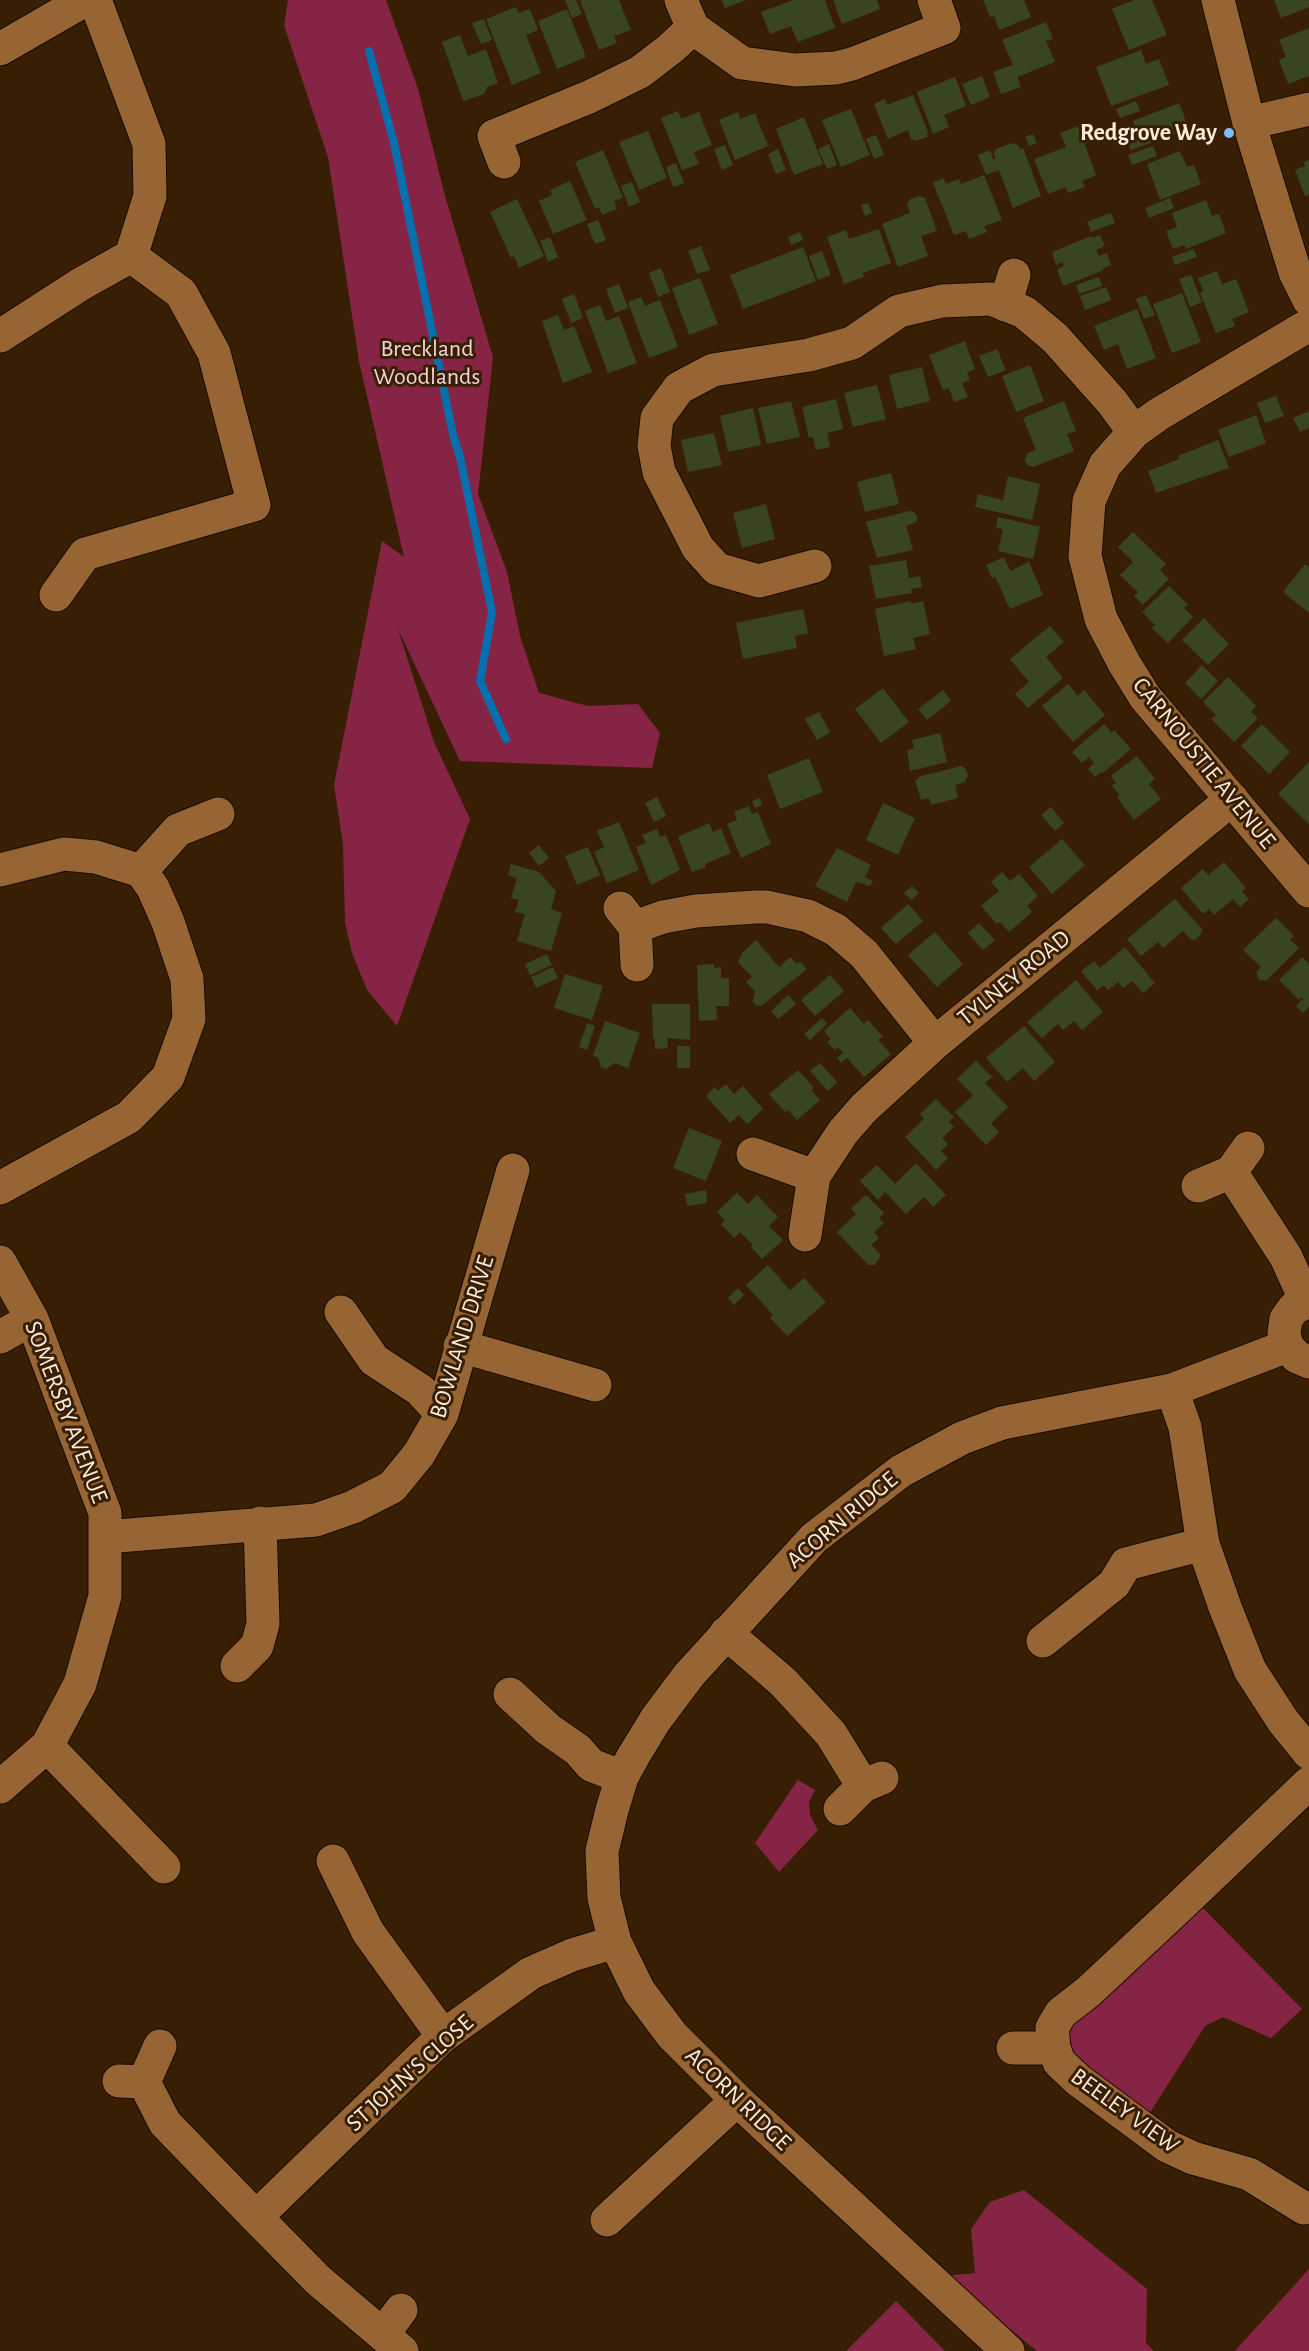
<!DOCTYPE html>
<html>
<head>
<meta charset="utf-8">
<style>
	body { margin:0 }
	canvas { display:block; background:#381f04 }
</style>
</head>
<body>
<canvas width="1309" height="2351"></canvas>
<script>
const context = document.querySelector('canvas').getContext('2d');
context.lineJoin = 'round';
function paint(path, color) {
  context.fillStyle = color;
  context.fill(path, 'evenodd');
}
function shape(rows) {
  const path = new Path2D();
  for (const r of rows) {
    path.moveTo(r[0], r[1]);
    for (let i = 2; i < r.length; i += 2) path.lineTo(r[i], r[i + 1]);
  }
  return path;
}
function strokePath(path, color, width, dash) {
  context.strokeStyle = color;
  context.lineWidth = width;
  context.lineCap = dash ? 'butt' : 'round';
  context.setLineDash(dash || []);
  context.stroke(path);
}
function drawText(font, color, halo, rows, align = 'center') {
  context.font = font + ' "Alegreya Sans",sans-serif';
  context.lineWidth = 6;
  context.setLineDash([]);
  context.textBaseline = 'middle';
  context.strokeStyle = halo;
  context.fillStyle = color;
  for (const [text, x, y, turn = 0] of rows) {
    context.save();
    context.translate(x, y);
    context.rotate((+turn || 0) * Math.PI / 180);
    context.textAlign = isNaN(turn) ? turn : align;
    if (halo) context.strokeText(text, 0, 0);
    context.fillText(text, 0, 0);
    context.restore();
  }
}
paint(shape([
	[288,0,386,0,418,89,445,196,493,357,478,494,507,572,520,636,539,693,588,706,638,704,660,733,652,768,460,761,398,629,434,742,470,819,397,1026,367,990,352,953,345,922,343,844,334,785,382,541,404,557,359,361,328,157,284,25],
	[798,1780,815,1790,809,1802,810,1815,818,1830,779,1872,755,1843],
	[1196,1901,1302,2009,1271,2038,1223,2017,1205,2026,1144,2122,1062,2043,1072,2013],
	[1024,2190,1147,2289,1146,2343,1154,2351,1037,2351,945,2276,975,2273,971,2229,990,2202],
	[1309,2269,1309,2351,1235,2351],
	[896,2301,945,2351,846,2351]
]), '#862445');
strokePath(shape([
	[369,51,394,143,453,435,460,457,492,612,480,681,506,739]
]), '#066fad', 8);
paint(shape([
	[565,0,576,0,582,14,572,18],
	[583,0,619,0,631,30,614,36,617,43,599,50,580,1],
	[722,0,746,0,725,8],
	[793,0,825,0,835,28,798,42,791,26,770,34,761,12],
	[833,0,877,0,880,9,842,24],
	[983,0,1024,0,1031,17,999,30,994,16,990,17],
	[1134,0,1152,0,1167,35,1129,50,1112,9],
	[1274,0,1309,0,1309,7,1281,18],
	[516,7,518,13,530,9,538,30,526,35,541,73,512,85,486,19],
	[567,9,586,57,557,69,538,21],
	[484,19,492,40,481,44,472,23],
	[1046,22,1053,39,1046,41,1055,62,1017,77,1021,87,1001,94,993,72,1013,65,1002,40],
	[1309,28,1309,76,1288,84,1279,60,1286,57,1279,40],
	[460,35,468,56,486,49,498,83,487,87,484,94,463,101,442,42],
	[1141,50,1146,64,1159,59,1169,85,1111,106,1096,67],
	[982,76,990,97,971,105,962,84],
	[955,77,966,106,944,115,949,127,933,134,917,92],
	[913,95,928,132,927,137,915,141,911,139,908,130,888,139,874,104,885,99,887,105],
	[1136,101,1140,111,1120,118,1116,109],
	[1179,103,1189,129,1131,150,1126,137,1137,132,1133,121],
	[851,109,870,155,841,167,822,120],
	[678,111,681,119,699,112,712,145,694,152,699,164,682,170,661,118],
	[738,112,740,119,755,113,768,146,735,160,719,120],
	[804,117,823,164,794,175,776,129],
	[1078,126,1096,175,1082,181,1085,187,1068,193,1066,187,1048,194,1034,159,1066,147,1060,133],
	[648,131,667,178,639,190,619,142],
	[1033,134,1037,143,1029,146,1025,137],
	[876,135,884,155,874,159,866,139],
	[1013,143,1018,145,1020,149,1023,148,1041,196,1013,208,999,170,986,175,978,155,990,150,993,159,996,159,994,154,996,149],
	[829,144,837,165,827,169,818,149],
	[725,145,733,165,722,170,714,149],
	[1153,146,1157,156,1132,165,1128,155],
	[778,149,786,170,776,174,768,154],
	[603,150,623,198,614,201,617,209,602,215,599,207,595,209,575,162],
	[1180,151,1187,167,1194,165,1201,184,1160,200,1147,164],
	[1309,160,1309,194,1305,196,1295,170,1305,166,1304,162],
	[676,163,684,183,673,187,666,167],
	[984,175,1002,220,984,226,987,232,969,239,966,231,954,235,933,183,943,178,946,184,959,179,961,184],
	[570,181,587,220,553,234,539,201,552,195,550,190],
	[632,182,640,202,629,207,621,186],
	[919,196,925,198,937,231,921,236,928,256,898,267,882,224,910,213,907,205,910,199],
	[1170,198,1174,208,1149,218,1145,208],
	[517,199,544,256,519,268,514,256,511,258,490,212],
	[1206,200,1212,216,1219,214,1226,233,1186,249,1184,245,1173,249,1166,231,1177,227,1172,213],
	[868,203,872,213,865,216,861,205],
	[1111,213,1115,223,1091,232,1087,222],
	[598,220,606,240,595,244,587,224],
	[879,229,891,263,863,273,864,277,844,284,827,237,846,230,849,239],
	[800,232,803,240,791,245,788,237],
	[1100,235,1105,246,1096,250,1099,256,1107,253,1111,265,1103,268,1104,270,1063,286,1057,269,1064,266,1062,262,1056,265,1052,252,1091,236,1092,238],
	[550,237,558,257,548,262,540,241],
	[701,246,710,270,697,274,688,251],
	[803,247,816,281,743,309,730,275],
	[1194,249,1197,257,1175,265,1172,257],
	[822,251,831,275,818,280,809,256],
	[661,268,670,292,658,297,649,273],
	[1217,271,1222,284,1236,279,1249,312,1232,319,1235,326,1216,333,1200,293,1203,291,1198,278],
	[1191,275,1202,302,1190,307,1179,279],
	[1099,277,1102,286,1079,294,1076,285],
	[700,278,718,324,689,335,672,288],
	[619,284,628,308,615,313,606,289],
	[1106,287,1111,300,1085,310,1080,296],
	[1182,293,1201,342,1172,353,1153,304],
	[574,294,583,318,571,323,562,299],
	[1146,295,1155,315,1144,319,1136,299],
	[641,297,645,306,660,300,678,347,649,358,628,302],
	[600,305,606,321,619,316,637,363,608,373,585,311],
	[1137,309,1156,358,1127,369,1118,344,1104,350,1094,326],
	[558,315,564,330,574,326,592,372,563,383,542,321],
	[965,341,975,369,967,372,970,380,962,383,968,397,954,402,949,388,943,390,929,355],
	[997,349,1006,370,988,377,979,356],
	[1030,365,1044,401,1016,412,1002,376],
	[922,367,930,401,897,409,889,375],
	[877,385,886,419,853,427,844,393],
	[1276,396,1284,416,1265,423,1257,403],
	[836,399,843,429,827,433,830,447,816,450,813,437,809,438,802,407],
	[791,401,800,437,767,444,758,408],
	[1064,401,1076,431,1067,434,1074,451,1033,467,1027,465,1025,459,1028,453,1036,450,1023,418],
	[753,408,761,445,728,452,720,416],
	[1309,411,1309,428,1300,432,1293,418],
	[1256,415,1266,443,1229,457,1218,430],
	[714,433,722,465,688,472,681,440],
	[1218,440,1229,468,1156,493,1148,471,1179,459,1178,456],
	[891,473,899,504,865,512,857,482],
	[1008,476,1040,484,1032,520,975,507,978,494,1003,500],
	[766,504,775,539,742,548,733,513],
	[909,511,914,512,917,516,917,522,906,526,913,550,877,558,866,522],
	[998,517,1040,527,1033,559,998,551,1003,529,996,528],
	[1133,532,1166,564,1160,570,1169,579,1143,605,1134,596,1138,592,1120,575,1133,562,1118,547],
	[1004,557,1010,571,1029,562,1043,595,1010,609,995,577,992,578,986,565],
	[906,560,909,578,920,576,922,587,911,589,912,593,876,599,869,566],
	[1305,564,1309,567,1309,613,1283,592],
	[1169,586,1188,605,1184,608,1193,617,1168,643,1152,628,1155,625,1142,612],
	[911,601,911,604,923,601,930,634,913,638,916,649,884,656,875,609],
	[803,609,808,633,795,636,797,648,743,659,736,623],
	[1204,618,1229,644,1208,665,1182,640],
	[1050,626,1064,642,1046,657,1063,678,1028,708,1015,694,1029,682,1010,659],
	[1202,665,1218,681,1201,699,1185,683],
	[1228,677,1256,706,1251,712,1258,718,1234,742,1211,719,1216,715,1203,702],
	[1068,684,1078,696,1084,690,1105,715,1073,742,1042,706],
	[883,688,909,722,881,743,855,709],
	[943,690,951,701,927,720,918,709],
	[819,712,830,732,817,740,805,719],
	[1104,724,1112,733,1114,730,1131,749,1103,773,1101,772,1095,777,1088,769,1094,763,1089,757,1082,763,1072,752],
	[1262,724,1290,752,1269,774,1241,746],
	[940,733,947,762,910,771,907,750,914,748,912,740],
	[1137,756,1155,779,1149,784,1161,799,1134,820,1117,797,1120,795,1112,786,1116,783,1111,776],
	[809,758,823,792,780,809,767,775],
	[1309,762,1309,824,1278,794],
	[961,766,966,769,968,776,965,782,955,785,958,798,931,805,929,798,921,800,915,780,918,779,918,777],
	[657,797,666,816,654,822,645,803],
	[760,798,762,805,755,808,752,801],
	[883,803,915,818,898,855,866,840],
	[749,806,752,814,758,812,771,844,741,858,727,824,737,820,734,812],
	[1051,807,1064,823,1055,831,1041,815],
	[619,822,639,870,607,883,594,852,604,847,597,831],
	[709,823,713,832,721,828,731,853,705,864,706,867,692,872,678,837],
	[657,829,660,837,666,835,680,870,651,885,636,847,646,843,642,835],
	[1062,839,1085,865,1052,894,1029,867],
	[539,845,549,858,539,866,529,853],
	[588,847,600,875,577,885,565,856],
	[837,848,871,865,865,877,873,881,870,886,856,882,847,902,815,886],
	[1224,862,1246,888,1242,891,1249,899,1240,907,1233,899,1214,915,1209,909,1203,914,1181,888,1203,869,1208,875],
	[511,864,539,872,556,891,551,909,562,913,551,951,517,941,525,914,515,912,519,900,511,898,517,878,508,875],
	[1002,872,1010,881,1019,874,1038,896,1027,906,1032,912,1009,932,1000,922,997,924,981,906,999,891,991,882],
	[912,886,919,893,911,900,904,893],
	[1175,899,1202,929,1201,934,1195,940,1190,939,1183,931,1163,948,1158,942,1141,956,1127,939],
	[908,904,923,921,896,944,881,928],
	[1276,918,1294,936,1290,939,1299,948,1266,981,1260,980,1257,977,1257,971,1261,967,1243,950],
	[979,923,995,940,983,950,968,933],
	[935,932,963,964,937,987,908,955],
	[756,940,779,967,790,957,797,964,800,962,807,969,761,1006,756,1005,753,1001,755,992,746,982,752,977,738,962,742,953],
	[1125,947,1155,983,1143,993,1132,981,1123,988,1118,982,1108,990,1104,985,1097,990,1081,971,1094,961,1100,968],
	[547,954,552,965,530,975,525,964],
	[1302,957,1309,964,1309,1006,1303,1013,1296,1006,1303,999,1301,997,1299,1000,1279,980],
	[714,964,714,968,721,967,721,978,729,978,729,1006,716,1006,717,1020,699,1021,697,965],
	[553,967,558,978,536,988,531,977],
	[565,974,603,986,592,1020,554,1008],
	[830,975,844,991,815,1016,801,1000],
	[1076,980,1103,1012,1082,1030,1074,1021,1063,1030,1058,1024,1042,1038,1027,1022],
	[788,995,796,1004,778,1019,771,1011],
	[652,1004,690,1004,690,1040,667,1038,668,1048,655,1049,655,1039,653,1039],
	[850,1008,864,1024,868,1020,883,1037,878,1040,891,1054,864,1077,847,1058,841,1063,837,1058,843,1053,838,1047,835,1050,827,1042,831,1039,824,1031],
	[822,1018,827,1024,810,1040,804,1034],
	[605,1021,640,1033,628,1068,615,1063,606,1069,601,1067,598,1057,593,1056],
	[587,1023,595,1026,587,1050,579,1047],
	[1024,1026,1055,1062,1034,1081,1023,1068,1007,1082,986,1058],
	[677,1046,690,1046,690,1068,677,1068],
	[976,1061,992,1077,985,1083,1008,1107,991,1123,999,1132,986,1145,955,1112,973,1095,957,1079],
	[820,1063,837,1082,828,1091,810,1071],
	[798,1070,814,1088,811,1090,820,1100,797,1120,788,1110,785,1112,769,1094],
	[726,1084,734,1094,743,1086,763,1109,747,1124,739,1115,730,1123,706,1096,715,1087,718,1091],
	[936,1099,954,1117,949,1122,954,1127,942,1138,948,1144,941,1151,948,1158,936,1170,905,1137,924,1119,920,1114],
	[689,1128,722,1141,706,1181,673,1168],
	[916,1163,946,1195,933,1207,924,1197,906,1214,885,1192,878,1200,860,1181,877,1165,895,1184],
	[706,1190,707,1203,687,1206,685,1194],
	[737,1193,748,1204,757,1195,778,1217,769,1226,783,1240,762,1259,751,1247,753,1245,740,1232,734,1238,721,1224,725,1221,717,1212],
	[866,1195,884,1213,879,1218,884,1223,874,1232,879,1238,871,1245,880,1254,879,1259,874,1265,868,1265,837,1232,856,1214,851,1208],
	[768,1265,790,1290,804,1278,826,1302,787,1336,770,1318,773,1315,746,1285],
	[738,1288,744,1295,734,1305,728,1298]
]), '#38451d');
const minor = shape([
	[681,0,693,28,742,63,795,70,836,68,852,64,944,28,934,0],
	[1218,0,1249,123,1295,272,1309,300],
	[0,49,85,0],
	[1249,123,1309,109],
	[504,162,494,136,589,97,640,72,670,49,693,28],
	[1005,305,1014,275],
	[1309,325,1159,414,1134,432,1105,465,1089,501,1085,556,1101,619,1124,663,1145,697,1309,891],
	[0,336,81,284,131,256,150,196,149,144,95,0],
	[815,566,759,581,717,569,698,548,659,472,654,446,657,418,679,388,713,370,809,355,852,343,899,311,942,301,991,299,1024,312,1055,338,1112,402,1134,432],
	[56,595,85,554,254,505,214,353,181,293,131,256],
	[0,870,64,854,96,857,141,871,153,888,168,922,187,979,189,1019,168,1077,129,1117,0,1188],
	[141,871,178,830,218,814],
	[620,908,635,927,637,965],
	[635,927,663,917,696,911,756,907,767,907,808,916,836,930,864,954,935,1043],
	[753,1154,814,1176],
	[1231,1172,1286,1257,1306,1301],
	[1198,1186,1231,1172,1248,1148],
	[805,1235,814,1176,843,1132,864,1108,935,1043,1232,799],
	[0,1262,32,1319,105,1513,105,1596,80,1684,47,1746,0,1787],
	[1309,1301,1294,1308,1286,1319,1284,1333,1287,1346,1297,1357,1309,1362],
	[341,1312,374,1360,420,1390,442,1414],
	[0,1337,32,1319],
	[460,1346,595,1385],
	[1172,1390,1185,1427,1203,1544,1225,1607,1250,1670,1283,1721,1309,1753],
	[105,1537,316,1520,353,1507,392,1487,419,1454,442,1414,513,1170],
	[726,1633,783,1682,831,1734,863,1786],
	[1043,1641,1114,1584,1126,1564,1203,1544],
	[237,1666,257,1646,263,1624,260,1523],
	[510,1694,548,1729,578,1750,591,1765,622,1777],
	[47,1746,164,1867],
	[840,1809,863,1786,882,1778],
	[333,1861,368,1932,443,2036],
	[1013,2048,1054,2048],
	[119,2081,144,2082,165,2123,256,2217],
	[144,2082,160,2046],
	[1304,2208,1249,2174,1193,2158,1167,2146,1078,2080,1059,2062,1054,2048,1052,2028,1061,2013,1088,1992,1180,1906,1309,1783],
	[607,2220,737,2100],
	[384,2333,401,2310],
	[402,2351,318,2280,256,2217,443,2036,531,1973,572,1955,615,1942],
	[1008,2351,737,2100,672,2035,639,1991,615,1942,604,1898,602,1851,612,1810,622,1777,634,1755,656,1719,689,1675,814,1538,901,1471,962,1438,1002,1423,1172,1390,1287,1346]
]);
strokePath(minor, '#190b00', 35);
strokePath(minor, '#966533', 33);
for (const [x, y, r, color] of [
	[1229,133,6,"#79bff8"]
]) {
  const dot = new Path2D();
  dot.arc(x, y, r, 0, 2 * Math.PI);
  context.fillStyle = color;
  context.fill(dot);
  strokePath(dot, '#381f04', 2);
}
drawText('bold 24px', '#fcebdb', '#381f04', [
	["Redgrove Way",1217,133]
], 'right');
drawText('24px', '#f4d3d9', '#381f04', [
	["Breckland",427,349],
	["Woodlands",427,377]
]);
drawText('24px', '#fcebdb', '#381f04', [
	["CARNOUSTIE AVENUE",1204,763,51],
	["TYLNEY ROAD",1014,978,-39],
	["BOWLAND DRIVE",462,1337,-73],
	["SOMERSBY AVENUE",66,1412,69],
	["ACORN RIDGE",842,1520,-40],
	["ST JOHN'S CLOSE",410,2073,-42],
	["ACORN RIDGE",738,2099,44],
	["BEELEY VIEW",1125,2111,36]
]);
</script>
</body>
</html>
